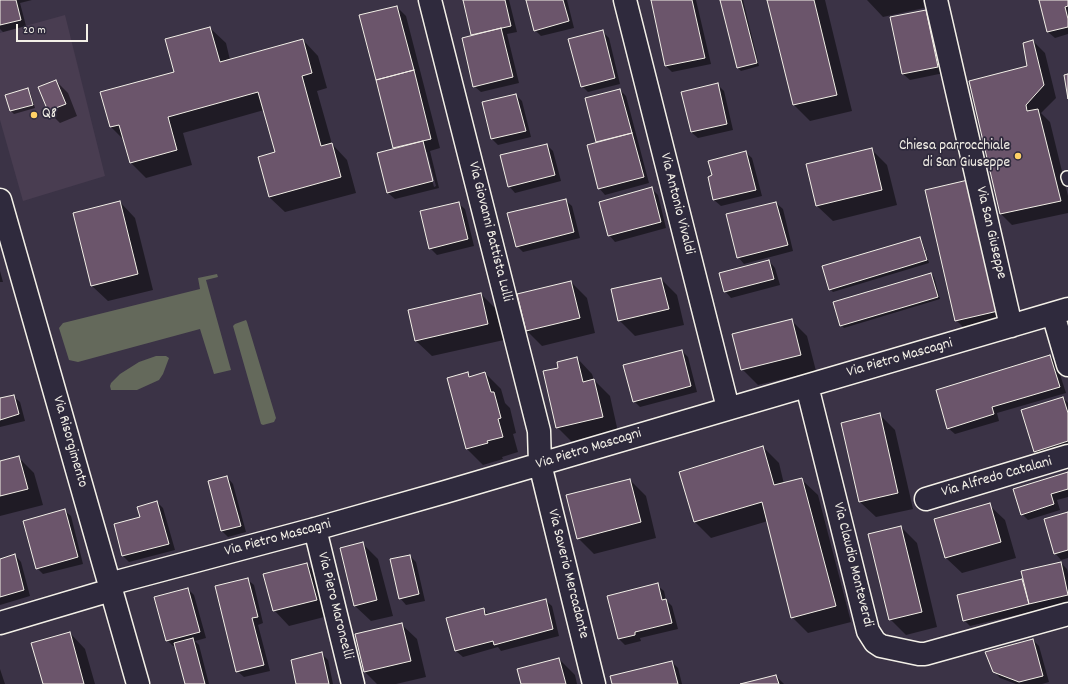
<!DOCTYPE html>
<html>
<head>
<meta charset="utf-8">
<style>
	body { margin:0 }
	#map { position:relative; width:1068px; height:684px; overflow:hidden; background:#3b3346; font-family:Dekko,sans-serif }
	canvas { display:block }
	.scale { position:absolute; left:16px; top:24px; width:72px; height:18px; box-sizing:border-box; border:2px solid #f4f1e8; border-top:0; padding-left:5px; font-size:12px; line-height:14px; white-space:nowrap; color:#f4f1e8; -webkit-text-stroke:3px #2f2a3d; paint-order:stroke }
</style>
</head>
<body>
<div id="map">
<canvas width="1068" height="684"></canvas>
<div class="scale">20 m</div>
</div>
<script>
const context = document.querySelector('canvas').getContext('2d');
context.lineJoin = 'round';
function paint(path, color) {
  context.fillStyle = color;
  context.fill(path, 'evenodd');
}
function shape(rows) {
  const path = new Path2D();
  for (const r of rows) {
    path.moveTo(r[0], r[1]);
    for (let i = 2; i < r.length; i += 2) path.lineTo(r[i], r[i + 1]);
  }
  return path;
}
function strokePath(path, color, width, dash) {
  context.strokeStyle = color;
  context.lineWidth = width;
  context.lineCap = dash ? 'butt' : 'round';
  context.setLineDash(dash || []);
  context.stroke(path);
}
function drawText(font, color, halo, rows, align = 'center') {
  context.font = font + ' Dekko,sans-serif';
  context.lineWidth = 3.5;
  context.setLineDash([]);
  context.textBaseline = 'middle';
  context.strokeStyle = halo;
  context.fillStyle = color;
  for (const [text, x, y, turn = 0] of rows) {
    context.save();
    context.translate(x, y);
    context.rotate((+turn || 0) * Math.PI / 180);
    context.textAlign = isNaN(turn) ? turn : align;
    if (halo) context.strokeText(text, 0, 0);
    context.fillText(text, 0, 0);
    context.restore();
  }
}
paint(shape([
	[65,15,105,176,23,201,0,120,0,33]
]), '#493d51');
paint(shape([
	[217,274,218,277,206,280,231,370,214,374,200,329,78,362,69,360,59,328,63,323,200,289,198,278],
	[246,320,247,322,276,418,274,422,263,425,261,424,233,326,235,324],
	[156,356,166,356,169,358,163,374,159,380,137,390,111,390,110,386,111,383,120,374,139,362]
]), '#64695b');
paint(shape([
	[0,0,32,0,20,3,26,26,3,32,0,29],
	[464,0,509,0,517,32,507,34,519,83,481,92,474,86,472,36],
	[527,0,567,0,574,28,541,36,535,30],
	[652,0,696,0,711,64,672,72,666,66],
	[721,0,743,0,759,66,741,71,738,68],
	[768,0,825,0,852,111,810,121,794,105],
	[867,0,923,0,924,8,883,17],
	[1040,0,1068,0,1068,34,1055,38,1048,32],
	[397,7,406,16,440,148,430,151,439,188,395,199,388,193,394,149,360,16],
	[425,152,427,152,436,186,434,187],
	[925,11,932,17,944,73,910,80,903,74,891,18],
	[210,28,226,43,230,60,303,40,318,56,327,88,317,91,332,144,347,160,356,193,285,212,269,197,276,153,264,110,183,133,192,165,146,178,130,162,124,140,111,127,176,73],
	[602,31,609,38,620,84,588,92,582,86],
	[1033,41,1045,53,1056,98,1041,113,1050,122,1068,196,1068,213,1012,225,1000,213],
	[56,81,68,93,77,116,60,123,48,111,39,87],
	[717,84,724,91,733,130,698,138,691,132],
	[27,89,30,92,35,108,14,114,11,111,7,95],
	[620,90,626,96,649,183,605,195,599,188,597,143,586,99],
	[516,95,522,101,531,137,498,145,492,139],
	[547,145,553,151,561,181,515,193,509,186],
	[871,149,887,165,897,205,833,221,817,206],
	[745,152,752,158,762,196,721,206,714,200,709,177],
	[968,181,1013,327,972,336,956,320],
	[651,188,658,195,666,228,615,242,609,235],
	[565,200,572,206,580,238,523,252,517,246],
	[120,202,135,218,153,290,108,301,92,286],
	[458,203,465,209,474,246,437,255,430,248],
	[776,203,783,209,793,251,744,264,738,257],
	[920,238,922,241,929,263,833,292,830,289],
	[769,261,775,268,780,285,731,298,725,291],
	[0,271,3,282,0,282],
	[931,274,934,277,940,299,844,328,841,325],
	[661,279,677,295,684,325,635,336,619,320],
	[571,282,587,298,595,333,542,346,526,330],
	[481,294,497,310,504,340,432,356,416,341,409,311],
	[791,320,807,336,816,371,758,385,742,369],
	[682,351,688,357,697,392,640,407,634,401],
	[1050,356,1056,362,1066,393,997,413,999,421,955,434,948,428],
	[577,358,592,374,594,380,610,396,618,432,573,443,557,427,559,369],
	[468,373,471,377,485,373,501,389,505,403,510,408,516,433,513,434,518,452,502,457,503,459,483,465,467,449,448,379],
	[13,396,20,402,25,421,0,427,0,399],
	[1063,398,1068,403,1068,449,1041,458,1035,451],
	[879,414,895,430,913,509,876,517,860,502],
	[763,447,779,463,784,484,802,480,818,495,851,622,808,633,792,617,768,521,711,538,695,522,681,472],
	[18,457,34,473,43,505,0,516,0,462],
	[1068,473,1068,497,1057,500,1060,510,1028,520,1022,514],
	[227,477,233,484,246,532,228,537,222,531],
	[630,480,646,496,656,538,594,554,578,538],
	[157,502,163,508,175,550,129,562,123,556,141,518],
	[989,505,1005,520,1016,558,962,573,946,558],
	[64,510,71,516,83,564,43,574,37,568],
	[1068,514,1068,558,1061,560,1055,553],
	[901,527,917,543,937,627,906,635,890,619],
	[363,544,378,559,393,616,371,621,355,606],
	[15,555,21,562,30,596,0,605,0,560],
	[410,556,416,562,425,601,406,605,400,598,391,560],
	[1061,563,1067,569,1068,574,1068,603,970,626,964,620,958,596,1024,580],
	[307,564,322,579,332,615,289,626,274,610],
	[247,579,254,585,263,623,258,625,270,671,244,677,237,671],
	[657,585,664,591,666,600,672,606,678,629,640,638,641,641,625,645,619,639,609,597],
	[188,589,194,595,206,638,195,641,199,645,209,684,186,684,176,646,173,646,167,640],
	[545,600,552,606,559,636,501,651,498,647,463,657,456,651,483,609,489,615],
	[401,624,417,639,426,677,396,684,377,684,365,672,356,635],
	[70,633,85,649,95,684,44,684],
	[1033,640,1039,646,1049,682,1042,684,1016,684,1000,678,994,671],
	[321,653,328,660,333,684,297,684],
	[559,659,575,675,577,684,522,684],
	[672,662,678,668,682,684,613,684],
	[0,669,5,684,0,684],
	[776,676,784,684,744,684]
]), '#0007');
const building = shape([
	[0,0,16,0,21,20,0,25,0,0],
	[463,0,505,0,511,26,471,35,463,0],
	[526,0,563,0,569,21,534,31,526,0],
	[651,0,692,0,705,58,665,66,651,0],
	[720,0,741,0,757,63,737,68,720,0],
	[767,0,814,0,837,95,793,105,767,0],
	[1039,0,1068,0,1068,6,1065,7,1068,19,1068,27,1047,32,1039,0],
	[397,6,414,70,376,80,359,15,397,6],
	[926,10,938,67,902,74,890,17,926,10],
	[210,27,220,62,303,39,312,73,302,76,321,146,332,143,341,177,269,197,258,157,275,152,258,92,168,117,177,150,130,163,119,125,110,127,100,92,174,72,165,39,210,27],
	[501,28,513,77,473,87,462,38,501,28],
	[603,30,615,78,581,87,568,39,603,30],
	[1033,40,1044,85,1026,105,1027,111,1038,109,1061,201,1000,214,969,81,1027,66,1023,43,1033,40],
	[414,70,431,139,393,148,376,80,414,70],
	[1068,74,1068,99,1064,75,1068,74],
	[56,80,66,104,48,111,38,87,56,80],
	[718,83,727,124,691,132,681,92,718,83],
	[28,88,33,105,10,111,5,95,28,88],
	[620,89,632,133,596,142,585,98,620,89],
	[516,94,526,131,491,139,482,102,516,94],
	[632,133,644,177,598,189,587,145,632,133],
	[423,141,433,181,387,193,377,153,423,141],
	[547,144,555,175,508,187,500,155,547,144],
	[872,148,882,190,816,206,806,164,872,148],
	[746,151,756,190,713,200,708,177,712,175,708,161,746,151],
	[968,180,998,311,955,321,925,190,968,180],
	[652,187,661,222,608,236,599,202,652,187],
	[566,199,574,232,516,247,507,213,566,199],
	[120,201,138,274,91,286,73,213,120,201],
	[459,202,468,239,429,249,420,211,459,202],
	[776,202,788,245,737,258,726,214,776,202],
	[920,237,927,260,829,290,822,266,920,237],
	[769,260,774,279,724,292,719,273,769,260],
	[931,273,938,297,840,326,833,302,931,273],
	[661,278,669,309,618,321,611,289,661,278],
	[571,281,580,318,526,331,517,294,571,281],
	[481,293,488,324,415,341,408,310,481,293],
	[792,319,801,355,741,370,732,334,792,319],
	[682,350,691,386,633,402,623,365,682,350],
	[1050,355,1060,387,992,407,994,414,947,429,936,390,1050,355],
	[577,357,583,382,594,379,603,417,556,428,543,371,558,368,557,362,577,357],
	[468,372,469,377,485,372,491,392,494,392,501,418,498,419,503,437,487,441,488,443,466,449,447,378,468,372],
	[14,395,19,414,0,420,0,398,14,395],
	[1063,397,1068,413,1068,441,1034,452,1021,410,1063,397],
	[880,413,898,493,859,502,841,423,880,413],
	[763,446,774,485,802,478,836,606,791,618,762,502,694,522,679,472,763,446],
	[19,456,28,489,0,496,0,461,19,456],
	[1068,472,1068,489,1051,494,1054,504,1021,515,1013,489,1068,472],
	[227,476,241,526,221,531,208,481,227,476],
	[630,479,641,522,577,539,566,495,630,479],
	[157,501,169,544,122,556,114,524,140,517,137,507,157,501],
	[990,503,1001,542,945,558,934,519,990,503],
	[65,509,78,557,36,569,23,521,65,509],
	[1068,512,1068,550,1054,554,1044,519,1068,512],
	[901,526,922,612,889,620,868,534,901,526],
	[363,542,377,600,354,606,340,548,363,542],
	[15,554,24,590,0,597,0,559,15,554],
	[410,555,419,594,399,599,390,559,410,555],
	[1061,562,1068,595,1029,604,1021,571,1061,562],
	[307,563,317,600,273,611,263,574,307,563],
	[248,578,258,617,252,618,264,665,236,672,215,586,248,578],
	[1022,579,1029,604,963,621,957,595,1022,579],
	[658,583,662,600,666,599,672,623,635,632,635,635,618,639,607,596,658,583],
	[188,588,200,632,166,641,154,597,188,588],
	[546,599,553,629,494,645,493,641,455,651,446,618,484,608,485,615,546,599],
	[402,623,411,661,364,672,355,634,402,623],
	[70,632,84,684,43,684,31,643,70,632],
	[193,638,205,684,185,684,174,643,193,638],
	[1033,639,1043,676,1019,682,993,672,985,652,1033,639],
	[322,652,329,684,296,684,291,660,322,652],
	[559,658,566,684,521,684,517,669,559,658],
	[672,661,678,684,612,684,610,676,672,661],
	[776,675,779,684,740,684,776,675]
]);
paint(building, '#6b556b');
strokePath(building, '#f4f1e8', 1);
const lane = shape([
	[1067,177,1068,180]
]);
const street = shape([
	[430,0,539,431,540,464,594,684],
	[625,0,728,408],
	[936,0,1011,326],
	[0,200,138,684],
	[1053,314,1068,365],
	[807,386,868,631,875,642,881,646,919,654,925,654,1068,614],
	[926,499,1068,456],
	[315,529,353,684],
	[109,584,315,529,445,492,1068,309],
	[0,623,111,590]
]);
strokePath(lane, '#f4f1e8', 14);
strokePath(street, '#f4f1e8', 25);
strokePath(lane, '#2f2a3d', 11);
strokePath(street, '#2f2a3d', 22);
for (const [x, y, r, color] of [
	[34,115,4,"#ffd166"],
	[1018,156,4,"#ffd166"]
]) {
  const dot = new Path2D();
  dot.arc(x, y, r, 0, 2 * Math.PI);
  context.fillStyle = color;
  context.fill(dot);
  strokePath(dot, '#2f2a3d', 1.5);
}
drawText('15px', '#f4f1e8', '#2f2a3d', [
	["Q8",42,115],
	["Chiesa parrocchiale",1010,147,"right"],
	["di San Giuseppe",1010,164,"right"]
], 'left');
drawText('15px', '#f4f1e8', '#2f2a3d', [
	["Via Antonio Vivaldi",676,204,76],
	["Via Giovanni Battista Lulli",489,232,76],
	["Via San Giuseppe",990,233,77],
	["Via Pietro Mascagni",900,359,-16],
	["Via Risorgimento",69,442,74],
	["Via Pietro Mascagni",589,450,-17],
	["Via Alfredo Catalani",997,478,-16],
	["Via Pietro Mascagni",278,539,-15],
	["Via Claudio Monteverdi",852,565,76],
	["Via Saverio Mercadante",567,574,76],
	["Via Piero Maroncelli",334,606,76]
]);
</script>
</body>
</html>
